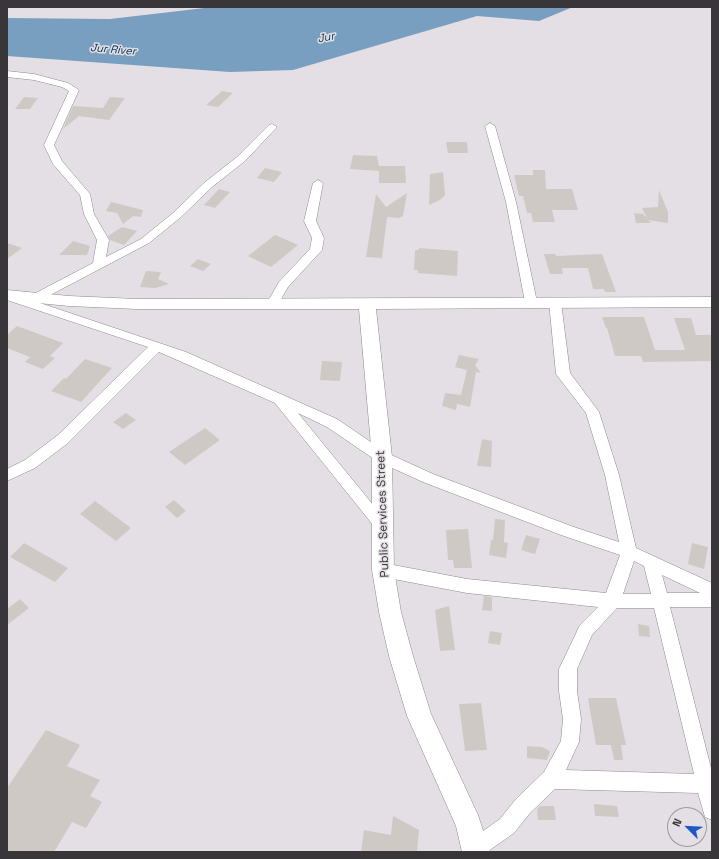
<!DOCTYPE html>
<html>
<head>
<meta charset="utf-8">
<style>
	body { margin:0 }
	#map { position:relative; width:719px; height:859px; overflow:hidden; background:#e4dfe4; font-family:"Space Grotesk",sans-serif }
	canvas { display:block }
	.frame { position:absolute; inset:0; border:8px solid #383638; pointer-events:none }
	.north { position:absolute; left:667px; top:807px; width:40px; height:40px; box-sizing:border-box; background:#e4dfe4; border:1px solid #9f9b9f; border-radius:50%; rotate:294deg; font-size:11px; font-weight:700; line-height:16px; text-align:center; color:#383638 }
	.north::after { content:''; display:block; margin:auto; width:14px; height:18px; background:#1d59c5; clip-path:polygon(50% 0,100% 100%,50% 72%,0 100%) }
</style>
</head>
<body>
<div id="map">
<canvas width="719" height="859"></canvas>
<div class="frame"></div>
<div class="north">N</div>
</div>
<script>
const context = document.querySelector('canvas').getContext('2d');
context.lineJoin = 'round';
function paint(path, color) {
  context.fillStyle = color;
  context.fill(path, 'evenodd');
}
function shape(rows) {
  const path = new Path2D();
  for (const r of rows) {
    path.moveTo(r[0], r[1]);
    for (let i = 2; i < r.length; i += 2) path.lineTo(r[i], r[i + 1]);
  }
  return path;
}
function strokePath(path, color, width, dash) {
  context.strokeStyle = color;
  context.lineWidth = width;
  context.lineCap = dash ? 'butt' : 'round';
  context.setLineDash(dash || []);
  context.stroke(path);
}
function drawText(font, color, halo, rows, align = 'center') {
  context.font = font + ' "Space Grotesk",sans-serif';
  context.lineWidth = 3;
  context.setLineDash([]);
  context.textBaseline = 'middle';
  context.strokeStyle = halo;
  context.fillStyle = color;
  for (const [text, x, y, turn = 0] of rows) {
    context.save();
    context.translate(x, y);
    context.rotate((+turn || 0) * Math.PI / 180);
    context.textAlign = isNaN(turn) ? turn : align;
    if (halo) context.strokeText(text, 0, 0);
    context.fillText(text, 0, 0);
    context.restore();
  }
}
paint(shape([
	[213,7,573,7,539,21,477,16,293,70,230,72,7,56,7,18,110,19]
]), '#789fbf');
paint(shape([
	[222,91,233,93,218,107,206,105],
	[24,97,38,98,30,109,15,109],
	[110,97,125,98,109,120,79,116,63,129,73,106,103,108],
	[446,142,467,142,468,153,448,153],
	[353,155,377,156,379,166,405,166,406,183,379,183,379,171,350,169],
	[265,168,282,172,274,182,257,178],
	[533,170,545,170,546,189,572,189,578,210,552,210,555,222,533,222,531,213,527,213,523,196,519,196,514,175,533,175],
	[443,172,445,195,440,200,429,205,430,174],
	[219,189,230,192,215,208,204,205],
	[659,190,668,212,668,223,648,220,651,223,636,223,634,213,643,214,647,218,642,208,658,207],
	[407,193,403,216,399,218,387,217,382,258,366,257,376,194,386,207],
	[111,202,143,210,141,217,133,216,123,224,117,213,106,211],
	[122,227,137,231,124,245,110,240,108,236],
	[275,235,298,245,271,267,248,256],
	[73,241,90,246,87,255,59,255],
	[7,243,22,248,7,259],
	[419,248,458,251,457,276,418,273,418,270,414,270,415,250,419,250],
	[544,254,555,254,556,256,602,254,616,292,605,292,604,289,593,289,588,268,562,268,563,274,550,274],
	[198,259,211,264,203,271,190,266],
	[146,271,161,272,158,279,169,284,155,288,140,287],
	[602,317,644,317,655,350,685,350,674,318,691,318,696,335,712,335,712,361,643,362,641,356,615,356,607,328,606,328],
	[17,326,63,343,50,356,55,358,43,369,25,362,30,357,7,348,7,335],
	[459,355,479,359,475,365,481,373,476,372,470,407,457,404,456,410,442,406,445,393,461,395,467,370,455,367],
	[85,359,112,368,81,402,51,391,64,378,66,379],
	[322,361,342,362,340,381,320,380],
	[126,413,136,420,123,429,113,422],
	[205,428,220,440,185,465,169,452],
	[482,439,492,441,491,467,477,466],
	[174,500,186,511,177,518,165,507],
	[95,501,131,528,116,541,80,514],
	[495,519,505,520,504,542,508,543,506,558,489,555,491,540,493,540],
	[468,529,472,568,454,568,453,560,448,560,446,530],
	[526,535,540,539,535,554,521,550],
	[24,543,68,568,55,582,10,557],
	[692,543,708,547,704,569,688,564],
	[484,596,492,597,492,611,482,610],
	[20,599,29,608,7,625,7,609],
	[449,606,455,650,440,651,435,610],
	[638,624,649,626,650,637,639,636],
	[490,631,502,633,500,645,488,643],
	[588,698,616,698,626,745,621,745,623,760,614,760,611,745,596,745],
	[481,703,487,750,465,751,459,704],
	[46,730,80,745,67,766,100,780,90,796,102,802,86,828,72,822,54,852,7,852,7,788],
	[527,746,542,747,550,751,547,760,527,758],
	[594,804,617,806,619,817,595,816],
	[540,806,554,806,556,820,538,820,537,809],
	[393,816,419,830,417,852,361,852,364,830,391,835]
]), '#cfc9c5');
const street = shape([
	[7,71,34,74,68,83,79,90,54,145,62,161,90,194,94,214,109,240,106,257,141,239,173,213,204,183,237,157,269,125,272,124,277,127,245,161,212,187,181,217,149,243,37,302,186,352,337,419,387,453,433,474,571,526,619,542,605,475,586,413,556,374,549,302,551,299,559,299,561,302,570,373,599,412,619,475,636,548,712,583,712,607,670,607,712,772,712,820,705,817,698,793,555,789,530,813,514,833,487,852,468,852,466,848,469,841,500,819,516,799,544,772,561,741,563,719,559,691,559,669,580,625,598,607,467,593,383,577,377,575,375,570,377,565,383,563,467,579,606,593,620,555,561,535,423,482,377,461,327,427,298,413,387,522,390,526,387,530,382,532,377,530,275,403,159,352,68,443,35,468,7,481,7,469,25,460,58,435,148,347,7,300,7,292,31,300,30,298,32,295,93,263,97,240,84,214,80,195,53,164,44,145,69,91,62,87,34,80,7,77,7,71],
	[634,561,644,566,651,594,623,594,634,561],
	[662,575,700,593,667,593,662,575],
	[617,608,654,608,694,774,566,770,579,742,581,719,577,691,577,669,592,635,617,608],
	[490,123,495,126,516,202,537,302,535,305,531,306,527,305,525,302,506,202,485,126,490,123],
	[318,180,323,183,316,221,324,238,322,250,288,287,277,306,269,306,267,303,279,282,310,249,312,238,304,221,313,183,318,180]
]);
const secondary = shape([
	[7,290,69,296,137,299,712,297,712,307,376,309,392,457,394,570,401,612,413,656,431,714,478,815,490,852,462,852,456,826,407,716,389,656,379,612,372,570,372,457,359,309,137,309,69,306,7,300,7,290]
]);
strokePath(street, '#8c888d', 1);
strokePath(secondary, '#8c888d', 1);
paint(street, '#fff');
paint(secondary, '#fff');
drawText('italic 11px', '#013454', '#e4dfe4', [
	["Jur",326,38,-11],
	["Jur River",113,50,5]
]);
drawText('12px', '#383638', '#e4dfe4', [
	["Public Services Street",383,514,-92]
]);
</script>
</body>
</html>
